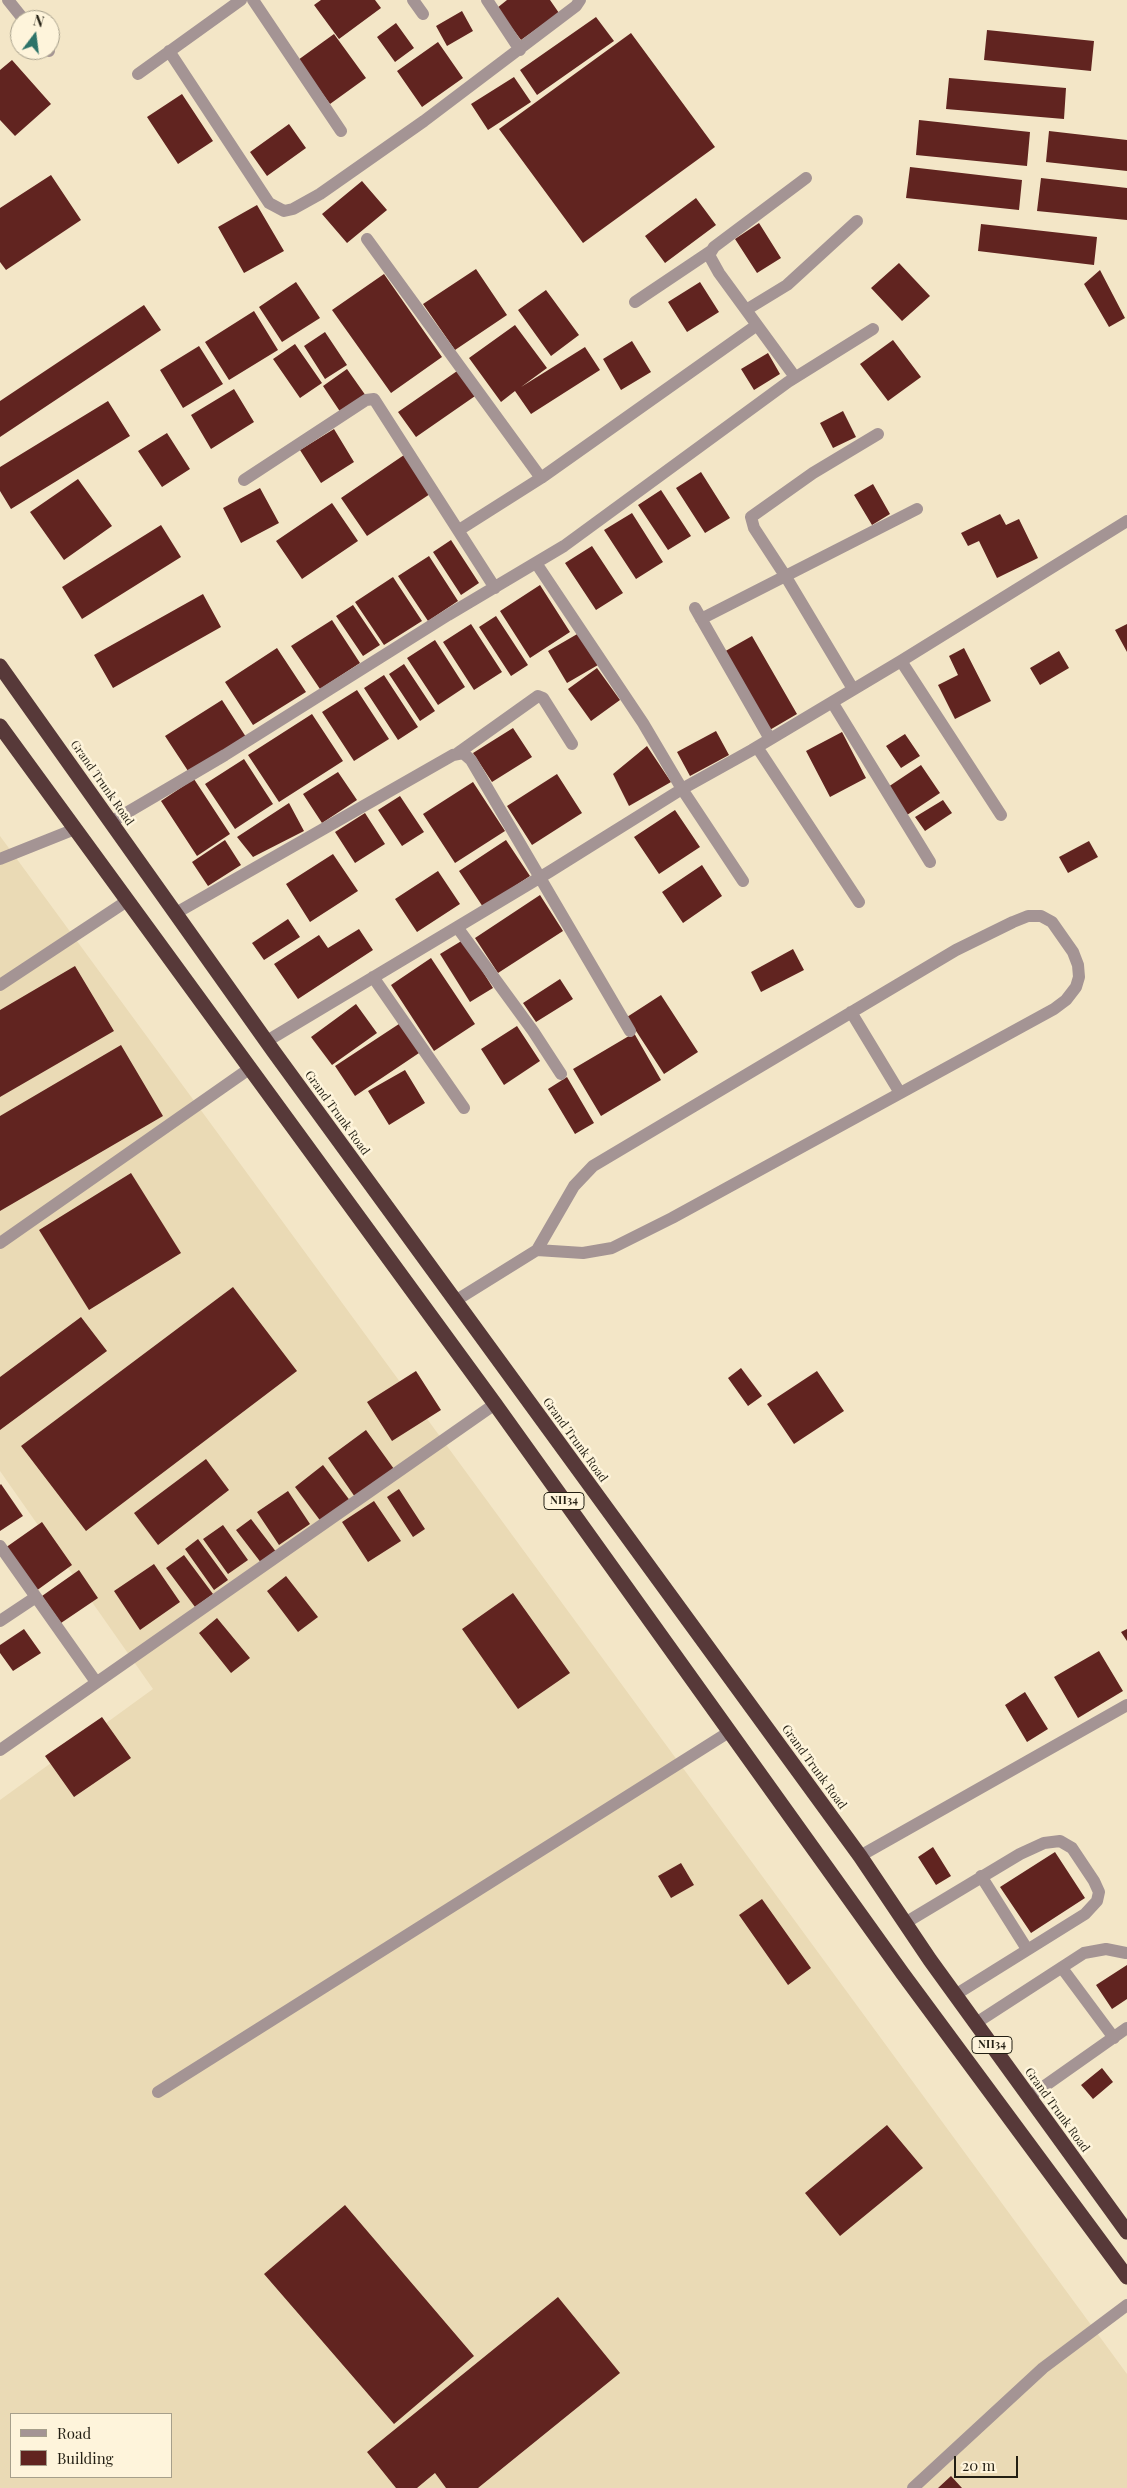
<!DOCTYPE html>
<html>
<head>
<meta charset="utf-8">
<style>
	body { margin:0 }
	#map { position:relative; width:1127px; height:2488px; overflow:hidden; background:#f3e6c7; font-family:"Playfair Display",serif }
	canvas { display:block }
	.legend { position:absolute; left:10px; top:2413px; width:162px; height:65px; box-sizing:border-box; background:#fef4db; border:1px solid #a69f8b; margin:0; padding:6px 9px; list-style:none; font-size:15px; color:#231f13 }
	.legend li { display:flex; align-items:center; gap:10px; height:25px }
	.legend b { width:25px; border:1px solid #a69f8b }
	.north { position:absolute; left:10px; top:10px; width:50px; height:50px; box-sizing:border-box; background:#fef4db; border:1px solid #a69f8b; border-radius:50%; rotate:15deg; font-size:14px; font-weight:700; line-height:20px; text-align:center; color:#231f13 }
	.north::after { content:''; display:block; margin:auto; width:18px; height:22px; background:#2d7369; clip-path:polygon(50% 0,100% 100%,50% 72%,0 100%) }
	.scale { position:absolute; left:954px; top:2456px; width:64px; height:22px; box-sizing:border-box; border:2px solid #231f13; border-top:0; padding-left:6px; font-size:15px; line-height:18px; white-space:nowrap; color:#231f13; -webkit-text-stroke:4px #fef4db; paint-order:stroke }
</style>
</head>
<body>
<div id="map">
<canvas width="1127" height="2488"></canvas>
<ul class="legend">
<li><b style="height:6px;background:#a49494"></b>Road</li>
<li><b style="height:14px;background:#612420"></b>Building</li>
</ul>
<div class="north">N</div>
<div class="scale">20 m</div>
</div>
<script>
const context = document.querySelector('canvas').getContext('2d');
context.lineJoin = 'round';
function paint(path, color) {
  context.fillStyle = color;
  context.fill(path, 'evenodd');
}
function shape(rows) {
  const path = new Path2D();
  for (const r of rows) {
    path.moveTo(r[0], r[1]);
    for (let i = 2; i < r.length; i += 2) path.lineTo(r[i], r[i + 1]);
  }
  return path;
}
function strokePath(path, color, width, dash) {
  context.strokeStyle = color;
  context.lineWidth = width;
  context.lineCap = dash ? 'butt' : 'round';
  context.setLineDash(dash || []);
  context.stroke(path);
}
function drawText(font, color, halo, rows, align = 'center') {
  context.font = font + ' "Playfair Display",serif';
  context.lineWidth = 5;
  context.setLineDash([]);
  context.textBaseline = 'middle';
  context.strokeStyle = halo;
  context.fillStyle = color;
  for (const [text, x, y, turn = 0] of rows) {
    context.save();
    context.translate(x, y);
    context.rotate((+turn || 0) * Math.PI / 180);
    context.textAlign = isNaN(turn) ? turn : align;
    if (halo) context.strokeText(text, 0, 0);
    context.fillText(text, 0, 0);
    context.restore();
  }
}
paint(shape([
	[0,836,1127,2374,1127,2488,0,2488,0,1800,153,1689,0,1471],
	[11,2414,171,2414,171,2477,11,2477]
]), '#eadab5');
paint(shape([
	[321,0,375,0,381,8,339,39,314,5],
	[507,0,550,0,559,13,521,40,497,8],
	[462,11,473,31,447,46,436,26],
	[596,17,614,41,537,95,520,70],
	[396,23,414,48,395,62,377,37],
	[987,30,1094,41,1091,71,984,60],
	[631,33,715,147,583,243,499,129],
	[334,34,366,78,330,104,298,60],
	[438,42,463,78,422,107,397,71],
	[12,60,51,104,15,136,0,120,0,70],
	[514,77,531,102,488,130,471,104],
	[949,78,1066,88,1064,119,946,109],
	[182,94,213,141,178,164,147,117],
	[919,120,1030,132,1027,166,916,155],
	[289,124,306,148,267,176,250,152],
	[1049,131,1127,140,1127,171,1046,162],
	[910,167,1022,180,1019,210,906,198],
	[51,175,81,220,6,270,0,262,0,208],
	[1041,178,1127,188,1127,220,1037,211],
	[362,181,387,210,347,243,322,214],
	[696,198,716,225,665,263,645,236],
	[257,205,284,251,244,273,218,227],
	[759,223,781,258,757,273,735,239],
	[981,224,1097,237,1094,265,978,251],
	[899,263,930,296,902,321,871,288],
	[476,269,507,315,455,350,423,304],
	[1100,270,1125,318,1109,327,1084,284],
	[384,274,442,357,391,393,332,310],
	[296,282,320,318,282,342,259,307],
	[700,282,719,312,687,332,668,302],
	[546,290,579,335,551,356,518,310],
	[144,305,161,330,0,437,0,401],
	[254,311,278,350,229,380,205,342],
	[515,325,547,368,521,387,585,347,600,370,531,414,515,391,501,402,469,358],
	[325,332,347,365,325,379,304,346],
	[893,340,921,377,888,401,860,364],
	[632,341,651,372,621,390,603,359],
	[295,344,322,383,300,398,273,359],
	[199,346,223,384,183,408,160,370],
	[768,353,780,374,754,390,741,369],
	[347,369,366,396,341,413,323,386],
	[460,369,478,394,416,437,398,412],
	[234,389,254,422,211,449,191,415],
	[108,401,130,436,11,509,0,491,0,467],
	[843,411,856,437,833,448,820,423],
	[334,429,354,462,321,483,300,450],
	[167,433,190,469,162,487,138,451],
	[404,455,430,494,367,536,341,498],
	[701,472,730,518,705,533,676,488],
	[78,479,112,526,64,560,30,512],
	[873,484,890,514,872,525,854,495],
	[260,488,279,523,241,543,223,508],
	[661,490,691,536,668,550,638,505],
	[332,503,358,541,302,579,276,541],
	[632,513,663,562,636,579,604,530],
	[1000,514,1006,525,1019,519,1038,558,997,578,979,541,968,546,961,533],
	[161,525,181,557,82,619,62,587],
	[451,540,479,583,461,595,433,552],
	[592,546,623,593,596,610,565,563],
	[429,556,458,601,428,621,398,576],
	[393,577,422,621,384,645,355,602],
	[540,585,570,632,530,658,500,611],
	[203,594,221,627,113,688,94,655],
	[353,605,380,645,363,656,336,616],
	[496,616,528,665,511,676,479,627],
	[332,620,360,663,320,689,291,646],
	[471,624,502,672,474,690,443,642],
	[1127,624,1127,652,1115,630],
	[579,633,598,665,567,683,548,651],
	[752,636,797,714,768,731,722,653],
	[435,640,465,687,438,705,407,658],
	[277,648,306,692,253,725,225,682],
	[964,648,991,701,955,719,938,685,958,675,949,656],
	[1059,651,1069,668,1040,685,1030,668],
	[404,664,435,711,420,721,389,674],
	[597,668,620,700,591,721,568,689],
	[384,675,418,727,398,740,364,688],
	[357,690,389,739,354,761,322,712],
	[222,700,246,737,190,774,165,736],
	[312,714,343,761,279,802,248,755],
	[513,728,532,757,492,782,473,753],
	[716,731,729,755,690,776,677,752],
	[842,732,866,778,830,797,806,751],
	[905,734,920,756,901,768,886,746],
	[647,746,671,782,629,806,613,774],
	[244,759,273,804,235,829,205,784],
	[921,765,940,793,907,815,888,787],
	[338,772,357,800,322,823,303,794],
	[557,774,582,813,532,845,507,806],
	[194,779,230,834,197,856,161,801],
	[473,782,505,831,455,863,423,814],
	[400,796,424,832,402,846,378,810],
	[943,800,952,813,925,831,915,817],
	[289,803,304,831,253,857,237,837],
	[675,810,700,847,659,874,634,837],
	[365,813,385,844,355,863,335,832],
	[225,840,241,865,208,886,192,862],
	[506,840,530,876,483,907,459,871],
	[1089,841,1098,857,1068,873,1059,857],
	[333,854,358,891,310,922,286,884],
	[702,865,722,896,683,923,662,892],
	[438,871,460,904,417,932,395,899],
	[540,895,563,931,498,973,475,938],
	[288,919,300,937,264,960,252,943],
	[359,929,373,950,298,999,274,964,319,935,328,948],
	[463,940,493,988,470,1002,440,954],
	[793,949,804,970,761,992,751,972],
	[431,958,475,1024,434,1051,391,985],
	[75,966,114,1031,0,1097,0,1010],
	[560,979,573,999,536,1022,523,1003],
	[661,995,698,1052,664,1074,627,1017],
	[356,1004,377,1033,332,1065,311,1037],
	[402,1022,422,1051,355,1096,335,1066],
	[517,1026,540,1061,504,1085,481,1049],
	[634,1033,661,1080,601,1116,573,1069],
	[121,1045,163,1116,0,1211,0,1116],
	[405,1070,425,1103,389,1125,368,1091],
	[567,1077,594,1123,575,1134,548,1089],
	[131,1173,181,1253,89,1310,39,1230],
	[233,1287,297,1371,86,1531,21,1446],
	[81,1317,107,1351,0,1430,0,1377],
	[741,1368,762,1396,748,1406,728,1378],
	[416,1371,441,1410,392,1441,367,1402],
	[817,1371,844,1411,794,1444,767,1404],
	[366,1430,394,1469,355,1497,328,1458],
	[206,1459,229,1490,158,1545,134,1513],
	[323,1465,351,1502,322,1523,295,1487],
	[1,1484,23,1516,0,1531,0,1485],
	[399,1489,425,1529,413,1537,387,1497],
	[288,1491,310,1524,279,1545,257,1512],
	[374,1501,401,1541,368,1562,342,1522],
	[251,1519,277,1553,262,1564,236,1530],
	[42,1522,72,1565,36,1591,5,1548],
	[223,1525,248,1560,228,1574,203,1539],
	[198,1539,228,1580,214,1590,185,1549],
	[184,1555,213,1594,195,1607,166,1568],
	[154,1564,180,1602,140,1630,114,1591],
	[79,1570,98,1598,61,1623,42,1596],
	[286,1576,318,1617,298,1632,267,1591],
	[513,1593,570,1673,518,1709,462,1629],
	[217,1618,250,1658,231,1673,199,1633],
	[24,1629,41,1653,13,1671,0,1653,0,1645],
	[1127,1629,1127,1641,1121,1632],
	[1099,1651,1123,1691,1078,1718,1054,1677],
	[1025,1692,1048,1729,1027,1742,1005,1705],
	[102,1717,131,1758,74,1797,45,1756],
	[933,1847,951,1876,936,1885,918,1857],
	[1055,1852,1085,1898,1031,1933,1000,1887],
	[681,1863,694,1885,671,1898,658,1876],
	[762,1899,811,1968,788,1985,739,1915],
	[1127,1965,1127,1999,1112,2009,1096,1985],
	[1102,2068,1113,2082,1093,2099,1081,2085],
	[887,2125,923,2168,840,2236,805,2193],
	[345,2205,474,2356,394,2424,264,2274],
	[558,2297,620,2373,478,2488,446,2488,435,2473,417,2488,396,2488,367,2452],
	[951,2476,962,2488,938,2488]
]), '#612420');
strokePath(shape([
	[8,0,24,20],
	[253,0,341,131],
	[413,0,423,14],
	[487,0,520,50],
	[48,50,49,51],
	[169,51,269,203,284,211,293,209,320,194,424,121,576,6,580,0],
	[138,74,241,0],
	[367,239,541,478],
	[635,302,711,251],
	[746,310,787,285,857,221],
	[795,377,719,273,709,255,714,247,806,178],
	[244,480,366,400,374,399,495,588],
	[459,530,541,478,757,325],
	[536,563,643,723,682,789,743,881],
	[695,608,770,739],
	[701,619,917,509],
	[901,661,1001,815],
	[853,689,786,577,754,528,751,517,813,473,878,434],
	[832,702,930,862],
	[757,747,859,902],
	[458,753,538,696,543,698,572,744],
	[111,822,225,755,448,615,564,546,788,382,873,329],
	[0,859,75,829],
	[176,913,453,755,463,753,471,760,630,1031],
	[457,927,533,1031,561,1074],
	[373,977,464,1108],
	[0,985,127,901],
	[851,1012,900,1093],
	[267,1041,549,872,682,789,752,750,901,661,1127,521],
	[0,1243,249,1069],
	[455,1301,537,1250,574,1186,593,1166,956,950,1013,922,1028,916,1041,916,1052,922,1073,952,1078,965,1079,977,1076,987,1066,1000,1054,1009,672,1218,612,1248,583,1253,537,1250],
	[0,1546,96,1682],
	[0,1621,36,1597],
	[0,1750,495,1404],
	[860,1856,1127,1705],
	[981,1876,1027,1949],
	[905,1923,1020,1854,1044,1843,1060,1841,1072,1848,1094,1881,1099,1892,1097,1901,1085,1914,955,1995],
	[1062,1968,1114,2038],
	[976,2023,1084,1953,1106,1949,1126,1953],
	[158,2092,729,1732],
	[1029,2097,1127,2028],
	[913,2488,1043,2368,1127,2305]
]), '#a49494', 12);
strokePath(shape([
	[0,666,274,1052,860,1856,930,1960,1127,2232],
	[0,726,495,1404,903,1974,1127,2277]
]), '#573939', 15);
for (const [x, y, w] of [
	[564,1501,40],
	[992,2045,40]
]) {
  const box = new Path2D();
  box.roundRect(x - w / 2, y - 8.5, w, 17, 4);
  context.fillStyle = '#fef4db';
  context.fill(box);
  strokePath(box, '#231f13', 1);
}
drawText('bold 11px', '#231f13', null, [
	["NH34",564,1501],
	["NH34",992,2045]
]);
drawText('12px', '#231f13', '#fef4db', [
	["Grand Trunk Road",102,783,55],
	["Grand Trunk Road",337,1113,54],
	["Grand Trunk Road",575,1440,54],
	["Grand Trunk Road",814,1767,54],
	["Grand Trunk Road",1057,2110,54]
]);
</script>
</body>
</html>
